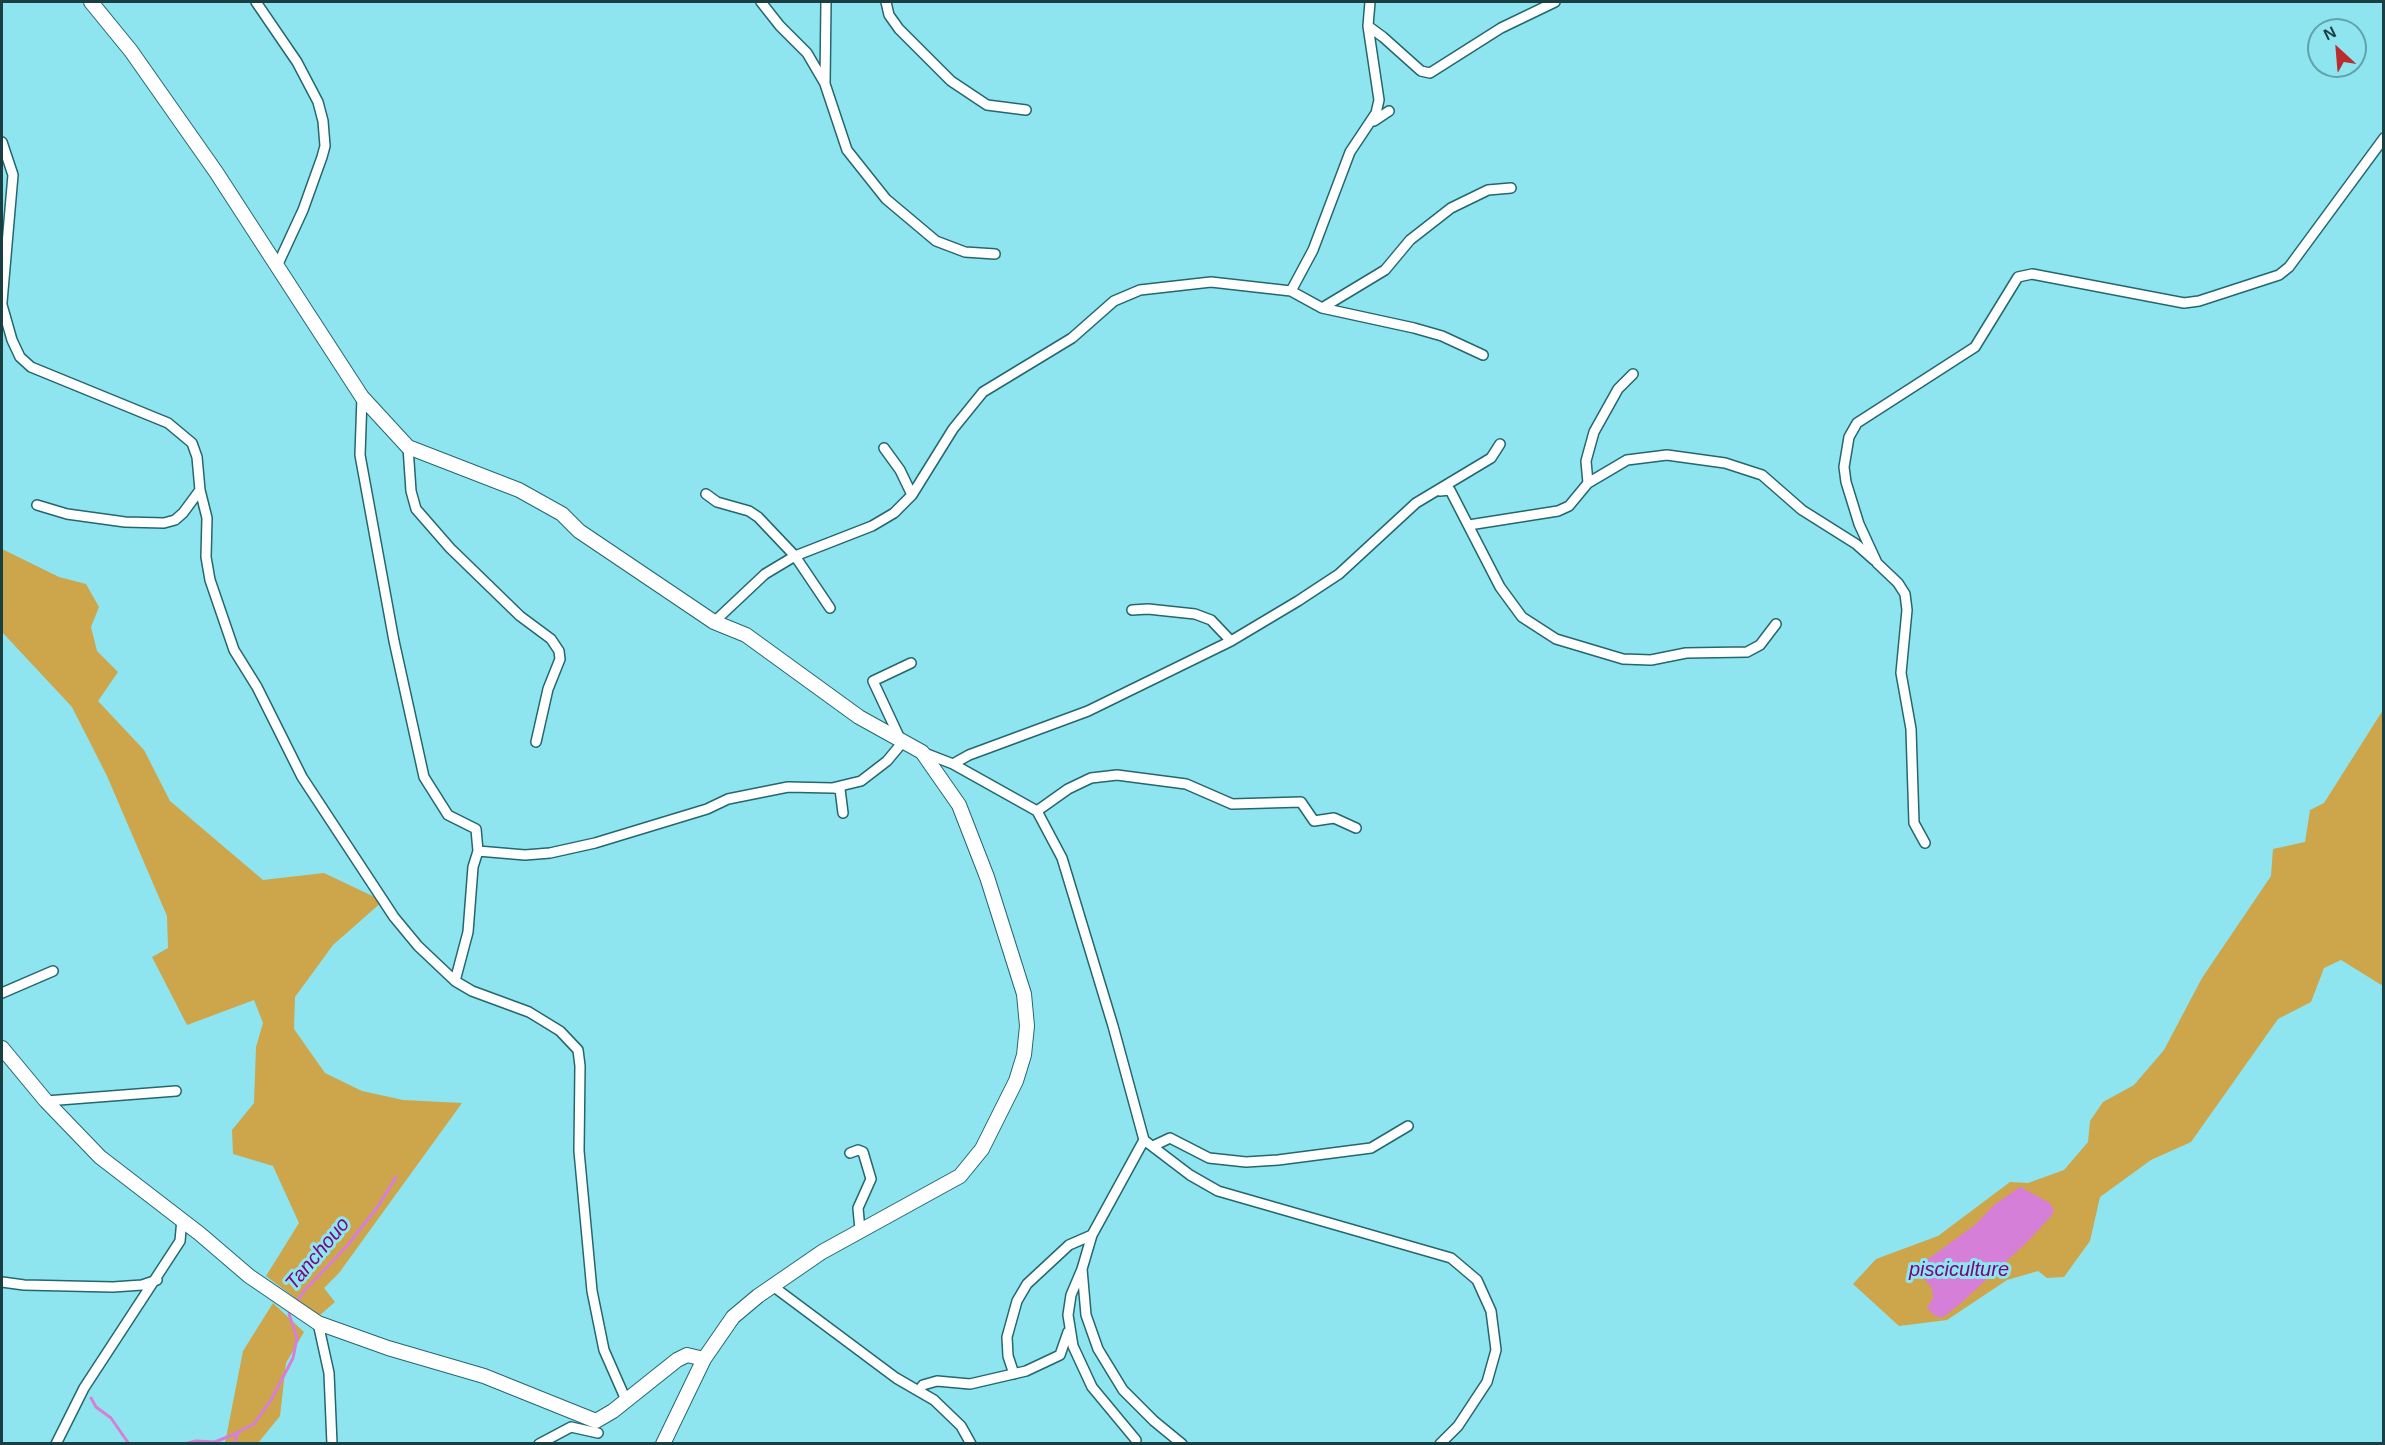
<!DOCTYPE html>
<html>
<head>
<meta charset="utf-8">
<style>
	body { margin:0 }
	#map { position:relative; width:2385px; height:1445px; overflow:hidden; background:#8ee5ef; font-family:Helvetica,sans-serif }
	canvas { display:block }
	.frame { position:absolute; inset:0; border:3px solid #1a3f43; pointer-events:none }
	.north { position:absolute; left:2307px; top:18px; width:60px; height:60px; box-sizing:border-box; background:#8ee5ef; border:2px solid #60a3aa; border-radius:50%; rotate:334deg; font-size:16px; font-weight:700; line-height:24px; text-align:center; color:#1a3f43 }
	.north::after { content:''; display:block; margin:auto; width:21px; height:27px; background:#bb2c2d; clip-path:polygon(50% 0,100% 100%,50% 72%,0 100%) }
</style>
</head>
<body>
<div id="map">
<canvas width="2385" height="1445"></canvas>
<div class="frame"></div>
<div class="north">N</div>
</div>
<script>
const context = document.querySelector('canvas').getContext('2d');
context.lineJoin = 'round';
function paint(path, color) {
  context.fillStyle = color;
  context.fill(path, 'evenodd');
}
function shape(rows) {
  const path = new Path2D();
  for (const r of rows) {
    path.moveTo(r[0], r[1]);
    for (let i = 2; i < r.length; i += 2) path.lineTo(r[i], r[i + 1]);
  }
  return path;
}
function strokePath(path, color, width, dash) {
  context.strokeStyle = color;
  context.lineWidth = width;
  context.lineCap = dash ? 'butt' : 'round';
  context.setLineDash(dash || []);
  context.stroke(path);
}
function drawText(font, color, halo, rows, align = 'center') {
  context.font = font + ' Helvetica,sans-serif';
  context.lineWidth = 6;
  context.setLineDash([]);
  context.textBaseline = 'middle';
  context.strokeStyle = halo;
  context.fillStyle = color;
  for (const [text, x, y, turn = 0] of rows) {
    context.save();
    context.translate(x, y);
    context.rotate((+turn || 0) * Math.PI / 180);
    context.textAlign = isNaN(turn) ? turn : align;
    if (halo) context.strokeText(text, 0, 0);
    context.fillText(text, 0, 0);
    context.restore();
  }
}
paint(shape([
	[2,549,59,577,86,584,99,607,91,627,97,651,118,672,98,701,144,750,170,801,263,880,324,873,383,901,333,945,295,997,294,1029,325,1073,362,1091,403,1100,462,1103,339,1273,324,1288,335,1302,319,1316,266,1276,299,1223,273,1166,233,1154,232,1130,254,1103,256,1047,263,1023,254,1000,187,1025,152,957,168,948,167,916,107,776,72,707,2,632],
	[2383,710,2383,986,2341,960,2324,968,2311,1002,2278,1019,2191,1142,2151,1160,2100,1197,2090,1241,2064,1277,2047,1278,2038,1271,2007,1280,1947,1320,1899,1326,1853,1284,1876,1259,1938,1236,2010,1182,2028,1183,2064,1170,2088,1142,2090,1121,2103,1102,2134,1085,2164,1050,2202,978,2271,876,2273,849,2305,842,2310,810,2324,803],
	[273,1303,304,1332,286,1363,280,1416,258,1443,225,1443,243,1351]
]), '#cda54a');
paint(shape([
	[2020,1187,2050,1203,2054,1211,2052,1215,2026,1243,1960,1304,1942,1318,1934,1315,1927,1308,1933,1298,1932,1288,1920,1274,1920,1265,1976,1224,1994,1205]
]), '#d67fd9');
strokePath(shape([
	[295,1304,304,1291,347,1246,379,1205,396,1177],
	[91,1398,96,1407,111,1418,129,1444],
	[184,1444,196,1441,215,1442,237,1433],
	[234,1444,238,1432,254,1424,271,1400,293,1358,297,1338,289,1314,292,1310]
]), '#d67fd9', 3);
const street = shape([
	[256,2,297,62,318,102,323,121,325,146,322,157,303,210,278,264],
	[761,2,780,26,807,53,824,82],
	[826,2,825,84,847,150,886,199,936,241,965,252,995,254],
	[886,2,889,15,899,29,951,81,987,105,1026,110],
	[1368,26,1383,37,1421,71,1430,73,1501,28,1555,2],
	[1374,121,1389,111],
	[2,142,13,175,2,302],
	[1291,291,1322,308,1414,328,1442,336,1483,355],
	[2,305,12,340,20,357,31,367,168,423,192,443,197,457,200,490,207,518,206,557,210,580,234,650,257,687,302,777,394,917,418,946,455,981],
	[1322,308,1385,270,1410,240,1451,208,1488,190,1511,188],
	[362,397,360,455,394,641,424,777,448,815,476,829,478,851,473,867,468,932,455,981,472,991,529,1012,560,1031,578,1050,580,1066,579,1151,592,1291,604,1350,626,1400],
	[408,447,411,491,416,509,450,548,520,616,551,639,559,651,560,659,548,689,536,742],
	[884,448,900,470,912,495],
	[1588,483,1586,461,1594,432,1618,389,1633,374],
	[1440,491,1450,490,1500,587,1522,617,1556,639,1623,659,1651,660,1686,653,1747,652,1760,645,1776,624],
	[706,494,717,502,749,511,758,517,795,556,830,608],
	[37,505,67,514,125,522,164,523,175,520,183,513,200,490],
	[1469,525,1558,511,1569,506,1588,483,1627,460,1667,455,1725,463,1762,475,1802,510,1856,544,1874,560],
	[1132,610,1148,609,1195,614,1211,620,1231,641],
	[714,622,765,574,795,556,872,526,894,513,912,495,953,429,983,392,1072,338,1114,301,1140,290,1211,282,1291,291,1313,250,1350,152,1376,113,1379,100,1368,26,1370,2],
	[922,752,953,764,1037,811,1062,858,1113,1026,1144,1140,1190,1175,1218,1191,1451,1258,1477,1280,1491,1311,1496,1350,1487,1382,1458,1426,1440,1444],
	[953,764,969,755,1088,711,1231,641,1298,601,1339,574,1416,503,1491,458,1500,444],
	[834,788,840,789,843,813],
	[1037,811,1068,789,1091,778,1117,775,1186,784,1232,804,1301,802,1314,821,1334,818,1356,828],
	[1925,843,1914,823,1911,729,1901,673,1907,610,1905,594,1898,583,1877,563,1859,524,1846,482,1844,467,1849,437,1857,423,1975,347,2018,277,2032,274,2184,303,2199,301,2279,275,2289,267,2384,138],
	[478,851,525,855,550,853,595,843,707,809,728,799,788,787,832,788,861,781,887,761,902,743,873,681,911,663],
	[2,993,53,971],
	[46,1101,176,1091],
	[1144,1140,1092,1235,1082,1269,1086,1315,1098,1349,1123,1390,1154,1421,1182,1444],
	[1153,1146,1170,1138,1209,1158,1246,1162,1278,1160,1371,1148,1408,1126],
	[850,1153,858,1150,863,1152,871,1179,858,1208,860,1230],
	[1082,1269,1071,1295,1068,1315,1073,1346,1092,1387,1136,1440],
	[2,1282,24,1285,113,1287,142,1285,157,1280],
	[774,1287,896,1378,934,1400,961,1426,971,1444],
	[318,1323,329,1373,332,1444],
	[1014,1374,1008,1356,1007,1337,1017,1301,1027,1284,1069,1245,1092,1235],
	[919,1390,923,1385,937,1381,970,1384,1026,1371,1060,1355,1068,1332],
	[56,1444,84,1388,180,1241,182,1219],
	[539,1444,571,1427,598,1433]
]);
const secondary = shape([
	[91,2,131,51,216,172,362,397,408,447,519,490,562,514,579,531,714,622,746,635,859,717,922,752,959,805,987,877,1024,994,1027,1026,1024,1055,1016,1081,982,1149,960,1176,822,1252,758,1296,733,1317,704,1359,663,1444],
	[2,1048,46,1101,100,1157,200,1234,249,1276,318,1323,388,1348,484,1376,596,1421,613,1411,677,1360,687,1355,704,1359]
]);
strokePath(street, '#23676f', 12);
strokePath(secondary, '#23676f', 16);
strokePath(street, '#fff', 9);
strokePath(secondary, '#fff', 14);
drawText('italic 20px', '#7a0680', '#8ee5ef', [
	["Tanchouo",318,1254,-50],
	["pisciculture",1959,1270]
]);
</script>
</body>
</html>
